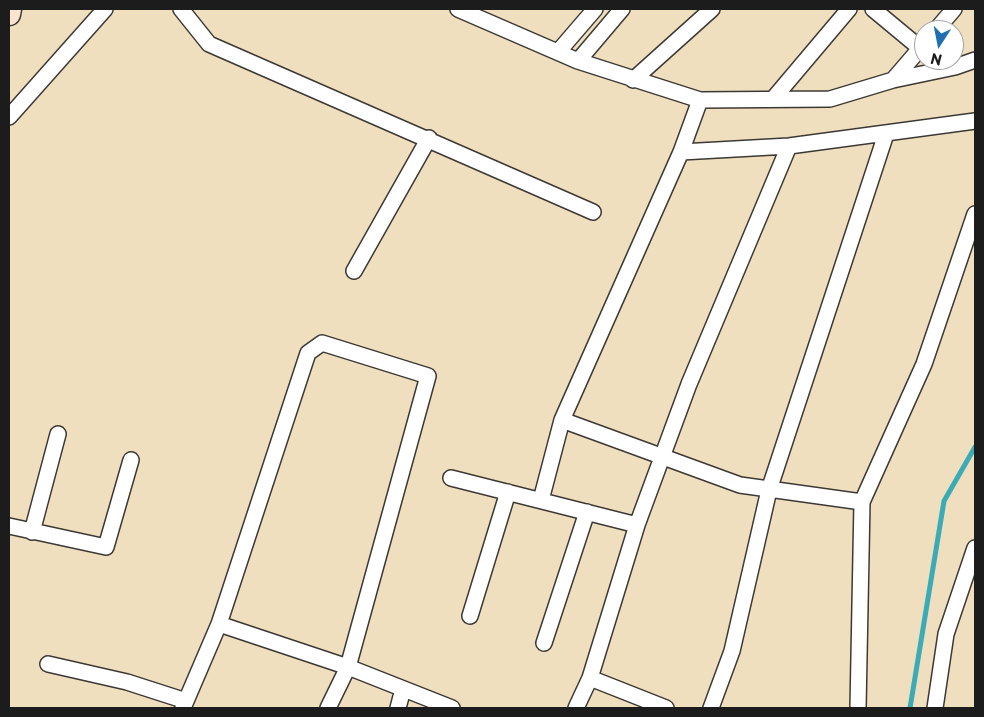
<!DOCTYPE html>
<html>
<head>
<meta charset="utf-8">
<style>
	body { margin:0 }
	#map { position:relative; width:984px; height:717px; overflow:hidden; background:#f0dfbf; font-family:"Playpen Sans",sans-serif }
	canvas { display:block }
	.frame { position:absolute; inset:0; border:10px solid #1c1c1c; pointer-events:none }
	.north { position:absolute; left:914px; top:20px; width:50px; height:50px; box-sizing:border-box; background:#fff; border:1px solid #a4a4a4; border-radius:50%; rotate:191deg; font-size:14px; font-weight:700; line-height:20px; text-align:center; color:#1c1c1c }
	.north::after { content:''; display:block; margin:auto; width:18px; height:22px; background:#1f6fb2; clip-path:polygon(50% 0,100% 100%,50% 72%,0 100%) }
</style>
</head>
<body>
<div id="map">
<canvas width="984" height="717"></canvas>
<div class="frame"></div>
<div class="north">N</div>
</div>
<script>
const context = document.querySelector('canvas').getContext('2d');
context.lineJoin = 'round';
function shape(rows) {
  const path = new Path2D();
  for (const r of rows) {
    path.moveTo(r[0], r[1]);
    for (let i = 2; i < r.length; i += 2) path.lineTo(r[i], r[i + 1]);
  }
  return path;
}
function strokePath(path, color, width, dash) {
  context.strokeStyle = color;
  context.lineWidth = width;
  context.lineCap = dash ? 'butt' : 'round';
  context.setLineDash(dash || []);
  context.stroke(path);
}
strokePath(shape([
	[910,708,944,501,975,447]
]), '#3bacb6', 5);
const street = shape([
	[181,9,209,44,593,212],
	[458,9,578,61,700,100,830,99,893,80,955,67,975,60],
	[873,9,920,48],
	[936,30,954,9],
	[558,52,595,9],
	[578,61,622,9],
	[633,80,712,9],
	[893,80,924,44],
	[773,99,849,9],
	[9,117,105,9],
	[681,152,789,146,975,121],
	[354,271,429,138],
	[562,420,740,485,862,502],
	[451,478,637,525],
	[541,500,562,420,681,152,700,100],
	[9,526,106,547,131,460],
	[32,532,58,434],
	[470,616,508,492],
	[219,624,348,667,452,708],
	[544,643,587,512],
	[48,664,127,682,186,701],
	[590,678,666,708],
	[183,708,219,624,308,353,322,343,428,376,348,667,328,708],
	[398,708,403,689],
	[576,708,590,678,637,525,689,384,789,146],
	[711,708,732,651,769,490,886,134],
	[858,708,862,502,924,364,975,214],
	[935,708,946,634,975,548]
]);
const secondary = shape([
	[9,14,10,9]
]);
strokePath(street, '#3c3934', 18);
strokePath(secondary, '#3c3934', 25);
strokePath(street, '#fff', 15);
strokePath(secondary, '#fde4d1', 22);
</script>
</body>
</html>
